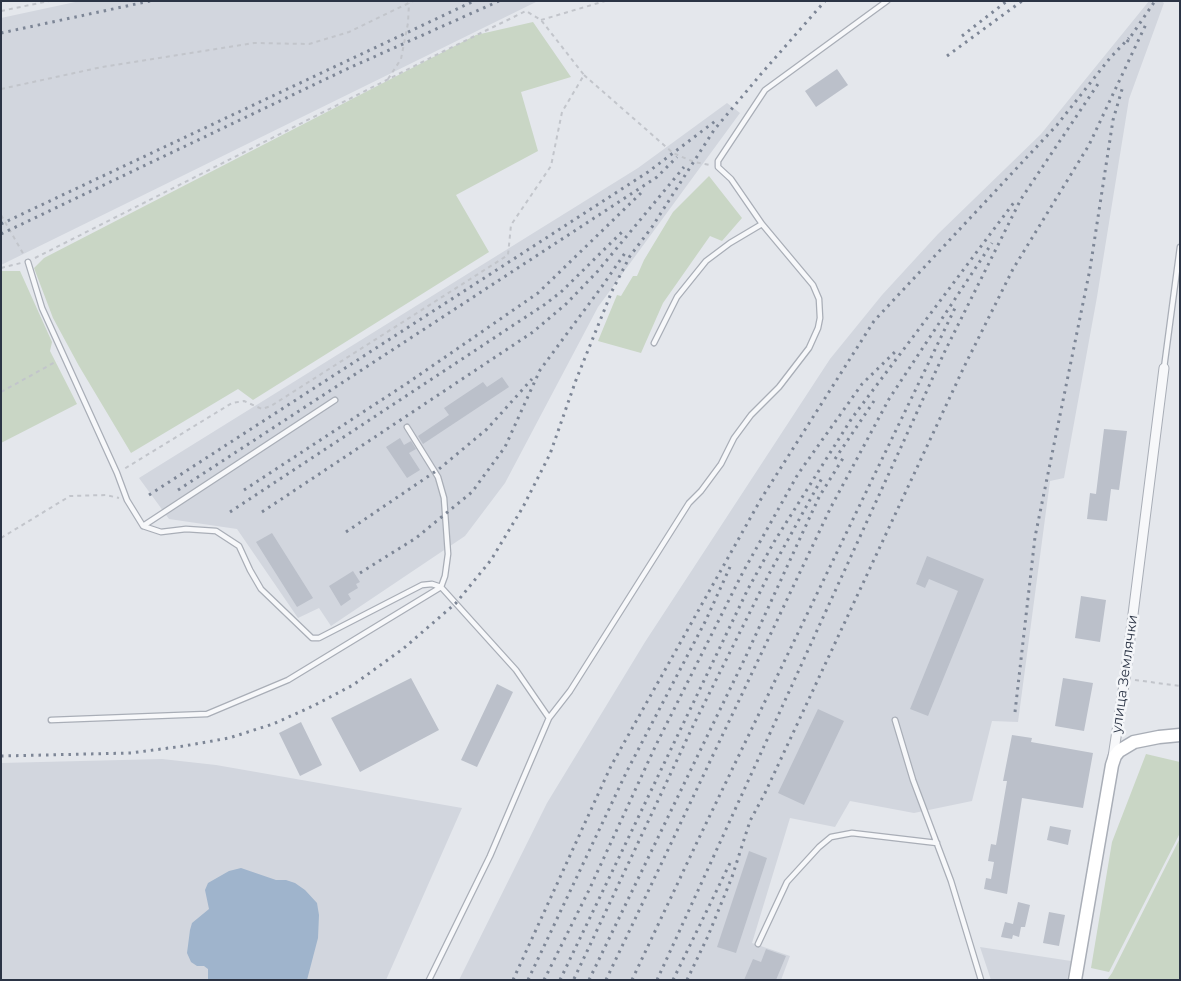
<!DOCTYPE html>
<html>
<head>
<meta charset="utf-8">
<style>
	body { margin:0 }
	#map { position:relative; width:1181px; height:981px; overflow:hidden; background:#e4e7ec; font-family:Montserrat,sans-serif }
	canvas { display:block }
	.frame { position:absolute; inset:0; border:2px solid #2b3445; pointer-events:none }
</style>
</head>
<body>
<div id="map">
<canvas width="1181" height="981"></canvas>
<div class="frame"></div>
</div>
<script>
const context = document.querySelector('canvas').getContext('2d');
context.lineJoin = 'round';
function paint(path, color) {
  context.fillStyle = color;
  context.fill(path, 'evenodd');
}
function shape(rows) {
  const path = new Path2D();
  for (const r of rows) {
    path.moveTo(r[0], r[1]);
    for (let i = 2; i < r.length; i += 2) path.lineTo(r[i], r[i + 1]);
  }
  return path;
}
function strokePath(path, color, width, dash) {
  context.strokeStyle = color;
  context.lineWidth = width;
  context.lineCap = dash ? 'butt' : 'round';
  context.setLineDash(dash || []);
  context.stroke(path);
}
function drawText(font, color, halo, rows, align = 'center') {
  context.font = font + ' Montserrat,sans-serif';
  context.lineWidth = 5;
  context.setLineDash([]);
  context.textBaseline = 'middle';
  context.strokeStyle = halo;
  context.fillStyle = color;
  for (const [text, x, y, turn = 0] of rows) {
    context.save();
    context.translate(x, y);
    context.rotate((+turn || 0) * Math.PI / 180);
    context.textAlign = isNaN(turn) ? turn : align;
    if (halo) context.strokeText(text, 0, 0);
    context.fillText(text, 0, 0);
    context.restore();
  }
}
paint(shape([
	[80,1,538,1,1,265,1,18],
	[1149,1,1161,1,1164,3,1129,99,1097,297,1064,478,1050,481,1018,722,992,721,972,801,914,813,850,801,835,827,790,818,752,943,790,956,781,980,459,980,547,803,645,642,830,359,882,295,938,234,1041,134],
	[727,103,740,113,598,307,505,483,465,536,331,626,319,608,298,618,237,529,169,519,139,478,638,168],
	[162,759,216,765,462,808,386,980,1,980,1,763],
	[980,947,1071,961,1067,980,991,980]
]), '#d2d6de');
paint(shape([
	[533,22,571,77,521,92,538,151,456,195,489,252,253,400,238,389,131,453,79,366,53,318,34,268,44,258,476,35],
	[709,176,742,218,722,241,710,236,663,303,641,353,598,341,617,295,621,296,633,276,637,276,644,260,673,212],
	[1,271,20,271,52,342,50,351,77,404,1,443],
	[1146,754,1180,762,1180,833,1109,972,1091,968,1112,842],
	[1180,838,1180,980,1107,980,1112,973]
]), '#c9d6c5');
paint(shape([
	[241,868,276,880,286,880,295,883,305,890,317,903,319,915,318,938,307,980,208,980,208,969,204,966,197,966,191,962,187,953,190,930,192,923,209,909,205,890,208,883,229,871]
]), '#9fb4cc');
paint(shape([
	[837,69,848,85,816,107,805,91],
	[502,377,509,387,423,444,418,436,449,415,444,408,483,382,487,387],
	[1104,429,1127,431,1119,490,1111,489,1107,521,1087,519,1090,493,1096,494],
	[400,438,404,445,411,441,416,449,409,453,420,470,407,478,386,447],
	[272,533,313,598,297,607,256,542],
	[927,556,984,579,928,716,910,709,958,591,929,579,925,588,916,584],
	[353,571,360,582,356,584,358,588,348,594,351,599,341,606,329,586],
	[1081,596,1106,600,1100,642,1075,638],
	[411,678,439,730,360,772,331,718],
	[1063,678,1093,683,1084,731,1055,726],
	[497,684,513,692,477,767,461,760],
	[818,709,844,721,804,805,778,793],
	[301,722,322,765,300,776,279,733],
	[1012,735,1032,738,1031,742,1093,753,1083,808,1022,798,1007,894,984,889,986,878,991,879,994,862,988,861,991,844,996,845,1007,781,1003,781],
	[1050,826,1071,830,1068,845,1047,840],
	[749,851,767,858,736,953,717,947],
	[1018,902,1030,905,1025,927,1021,927,1019,937,1013,935,1012,939,1001,937,1005,922,1013,924],
	[1049,912,1065,915,1059,946,1043,943],
	[766,949,786,956,776,980,744,980,753,959,761,962]
]), '#bbc0ca');
const lane = shape([
	[28,262,42,308,117,473,127,500,143,526,161,532,186,529,216,531,239,546,250,570,261,589,312,638,319,638,422,585,432,584,441,587,516,670,549,718],
	[654,343,677,297,706,261,730,243,762,224],
	[1164,368,1180,247],
	[143,526,335,400],
	[51,720,207,714,288,680,441,587,445,576,448,554,444,498,438,477,407,427],
	[895,720,913,780,951,881,981,980],
	[758,944,787,882,819,847,831,837,852,833,937,843],
	[429,980,490,856,549,718,570,691,689,503,701,491,721,464,734,438,751,415,779,387,809,348,818,328,820,318,819,299,813,285,762,224,731,179,718,167,718,161,765,90,887,1]
]);
const street = shape([
	[1113,757,1125,678,1164,368]
]);
const secondary = shape([
	[1075,980,1112,765,1115,756,1119,751,1134,742,1159,737,1180,735]
]);
strokePath(lane, '#a9aeb7', 7);
strokePath(street, '#a9aeb7', 11);
strokePath(secondary, '#a9aeb7', 15);
strokePath(shape([
	[1,11,49,1],
	[541,20,605,1],
	[584,75,673,153,694,162,710,165],
	[388,79,401,59,408,23,409,3],
	[1,89,102,67,254,43,309,44,349,32,413,1],
	[1,215,24,255],
	[35,258,444,51,526,11,541,20,584,75,562,112,551,166,511,225,508,255,271,406,262,409,244,401,232,403,124,469],
	[1,268,21,263],
	[1,392,57,361],
	[1,538,70,496,106,495,119,498],
	[1135,680,1180,686]
]), '#c2c5cb', 2, [4, 4]);
strokePath(lane, '#f7f8fa', 4.5);
strokePath(street, '#f7f8fa', 9);
strokePath(secondary, '#fff', 12);
strokePath(shape([
	[1,33,150,1],
	[962,36,1007,1],
	[1127,42,1155,1],
	[947,56,1022,1],
	[1,224,474,1],
	[1,234,349,68,499,1],
	[835,459,874,401],
	[178,490,657,177,677,157],
	[244,490,409,382,538,293,641,193],
	[149,495,648,172,718,119],
	[230,512,544,305,561,292,622,232],
	[262,512,533,332,566,304,597,272,684,167],
	[346,532,439,469,487,429,532,379],
	[360,573,416,538,472,492,505,447,540,370,603,285,625,253],
	[1015,712,1035,537,1090,269,1113,120,1123,86],
	[1,756,131,753,184,746,229,738,273,724,313,706,353,685,404,648,456,603,491,560,523,507,550,454,576,380,612,291,630,256,652,227,714,130,761,74,825,1],
	[574,979,693,726,769,574,822,478],
	[513,980,611,766,761,499,874,321,1057,125,1110,58,1129,38],
	[528,980,627,771,706,620,730,567],
	[544,980,589,890,655,747,743,572,798,474,862,384,898,349],
	[560,980,748,589,774,542,852,418,1015,201],
	[589,980,746,656,819,497,845,455],
	[606,980,831,507,889,399,992,243],
	[632,980,699,838,955,308],
	[657,980,945,351,1021,199,1100,81],
	[673,980,732,859],
	[687,980,708,936,732,877,750,821,765,793,964,367,1013,269,1089,145,1147,22]
]), '#7d8696', 3, [2.5, 5]);
drawText('14px', '#2b3445', '#f4f6f9', [
	["улица Землячки",1125,674,-82]
]);
</script>
</body>
</html>
